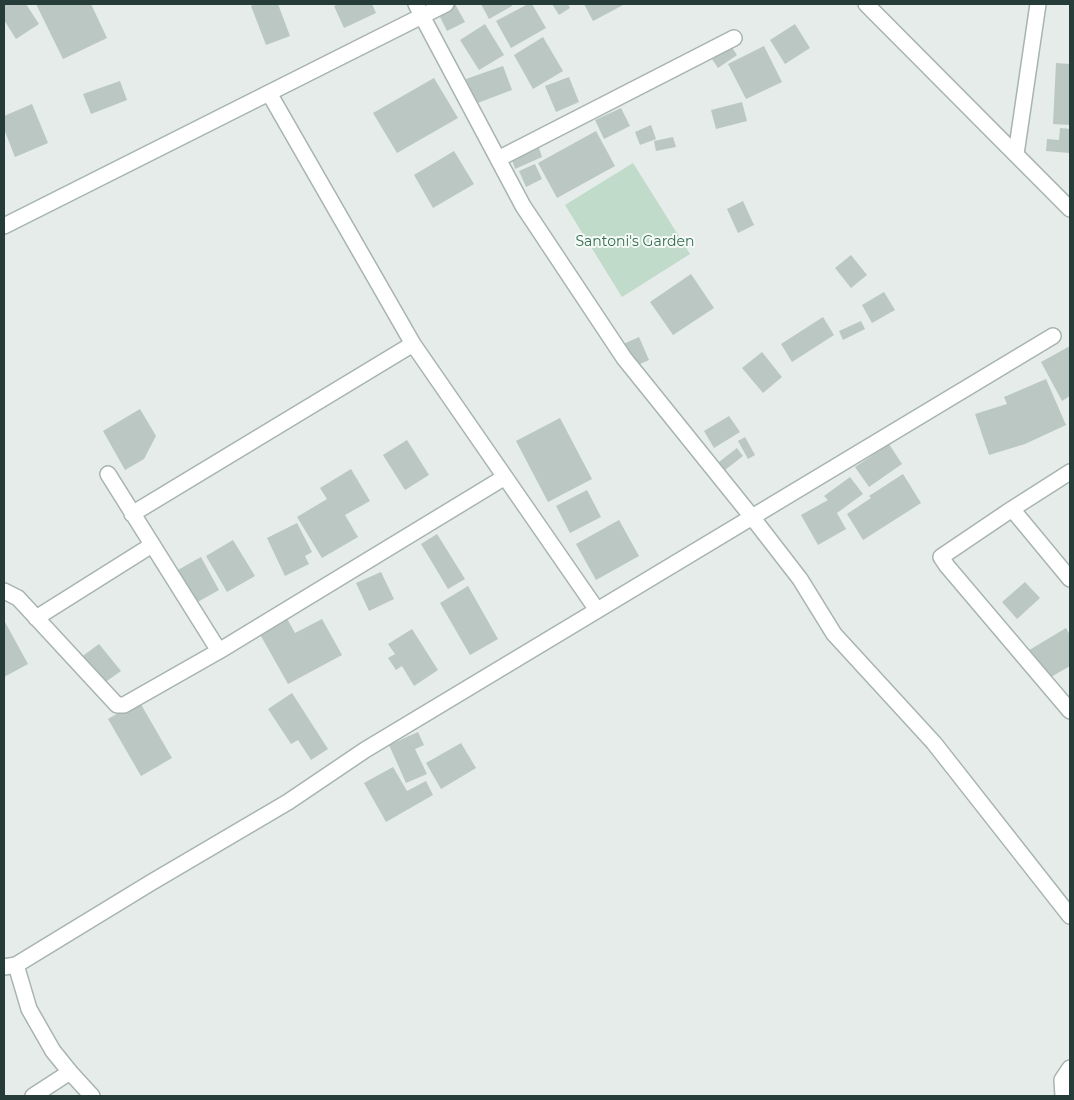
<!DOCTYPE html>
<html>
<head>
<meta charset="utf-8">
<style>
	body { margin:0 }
	#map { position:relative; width:1074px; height:1100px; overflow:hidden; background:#e5ece9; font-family:Montserrat,sans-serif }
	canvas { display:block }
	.frame { position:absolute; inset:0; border:5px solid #263c38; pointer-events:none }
</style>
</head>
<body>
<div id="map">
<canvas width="1074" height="1100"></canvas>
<div class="frame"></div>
</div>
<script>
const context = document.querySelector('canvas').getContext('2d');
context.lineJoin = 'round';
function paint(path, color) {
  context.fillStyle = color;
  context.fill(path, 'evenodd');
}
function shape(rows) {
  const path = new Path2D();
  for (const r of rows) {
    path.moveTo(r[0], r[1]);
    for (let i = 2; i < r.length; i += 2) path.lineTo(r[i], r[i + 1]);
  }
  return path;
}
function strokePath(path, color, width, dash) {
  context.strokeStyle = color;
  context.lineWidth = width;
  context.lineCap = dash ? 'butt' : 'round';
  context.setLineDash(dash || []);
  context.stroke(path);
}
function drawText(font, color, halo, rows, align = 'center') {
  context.font = font + ' Montserrat,sans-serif';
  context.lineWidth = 4;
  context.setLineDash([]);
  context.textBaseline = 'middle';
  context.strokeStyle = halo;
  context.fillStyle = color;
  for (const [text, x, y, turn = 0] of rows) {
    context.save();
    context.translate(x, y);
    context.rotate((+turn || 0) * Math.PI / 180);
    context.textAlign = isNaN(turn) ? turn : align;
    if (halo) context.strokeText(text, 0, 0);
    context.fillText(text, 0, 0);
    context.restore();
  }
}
paint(shape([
	[633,163,690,254,622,297,565,205]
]), '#c0dbc9');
paint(shape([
	[4,4,26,4,39,24,16,39,4,20],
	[36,4,91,4,107,38,63,59],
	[256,4,278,4,290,36,266,45,251,6],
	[340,4,372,4,376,13,344,28,334,6],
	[455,4,465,22,447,31,438,13],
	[481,4,511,4,512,6,489,19],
	[528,4,532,4,546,28,511,48,496,21],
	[552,4,568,4,570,8,559,15],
	[584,4,625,4,593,21],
	[485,24,504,55,479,70,460,40],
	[795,24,810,48,785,64,770,40],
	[543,37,563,71,533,89,514,55],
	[731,46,737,55,718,68,712,59],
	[764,46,782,82,746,99,728,64],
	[1056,63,1070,64,1070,125,1053,124],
	[503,66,512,90,475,104,466,79],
	[569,77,579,102,556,112,545,86],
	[434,78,458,118,397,153,373,113],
	[120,81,127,100,91,114,83,94],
	[742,102,747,121,716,129,711,110],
	[32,104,48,143,15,157,4,129,4,116],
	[621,108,630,126,604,139,595,120],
	[651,125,656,139,640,145,635,132],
	[1060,128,1070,129,1070,153,1046,151,1047,139,1059,140],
	[596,131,615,166,557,198,538,163],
	[673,137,676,147,656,151,654,141],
	[539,148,542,157,515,169,512,160],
	[454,151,474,184,433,208,414,175],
	[535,164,542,179,526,187,519,171],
	[743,201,754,225,738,233,727,209],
	[851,255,867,275,851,288,835,268],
	[691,274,714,308,673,335,650,302],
	[884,292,895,310,872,323,862,305],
	[823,317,834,335,792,362,781,344],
	[861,321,865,329,843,340,839,331],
	[639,337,649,360,629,369,619,346],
	[1070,346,1070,396,1062,401,1041,362],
	[762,352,782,377,763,393,742,368],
	[1046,379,1066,425,1025,444,989,455,975,414,1007,404,1004,397],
	[140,409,156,436,144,459,125,470,103,431],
	[729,416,740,432,714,448,704,431],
	[560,418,592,479,548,502,516,441],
	[745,437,755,455,748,459,738,441],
	[407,440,429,475,405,490,383,455],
	[889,444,902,464,869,487,855,467],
	[737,448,743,456,725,470,719,462],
	[351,469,370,501,345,515,358,537,322,558,297,517,327,499,320,488],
	[903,474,921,503,863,540,847,514,871,498,869,496],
	[850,477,863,494,837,513,846,529,818,545,801,515,828,500,824,496],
	[587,490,601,517,570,533,556,506],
	[619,520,639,556,596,580,576,544],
	[297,523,312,552,305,556,309,564,285,576,267,538],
	[437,534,465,579,448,589,421,544],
	[233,540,255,576,227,592,206,556],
	[201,557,219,590,194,604,176,571],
	[381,572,394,599,369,611,356,583],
	[1025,582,1040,598,1017,619,1002,602],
	[468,586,498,639,470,655,440,603],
	[285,615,295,633,322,619,342,655,288,684,257,629],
	[5,622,28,664,4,677,4,623],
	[1066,628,1070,635,1070,666,1044,681,1026,652],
	[412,629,438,670,414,686,402,666,396,670,388,658,395,654,388,644],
	[99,644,121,671,104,683,80,658],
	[292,693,328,749,311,760,298,740,291,744,268,709],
	[139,701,172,758,141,776,108,719],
	[418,732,424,745,415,749,427,774,406,783,389,745],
	[461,743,476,768,441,789,426,763],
	[393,767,407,791,426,781,433,795,386,822,364,783]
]), '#bac7c3');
const minor = shape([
	[416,4,422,16,446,4],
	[866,4,1070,209],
	[269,93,413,344],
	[1016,154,1038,4],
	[498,159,734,38],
	[4,226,422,16,523,206,624,358,752,517,800,579,834,634,934,743,1070,916],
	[1070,472,1012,509,941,557,947,566,1070,711],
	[108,474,219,651],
	[1012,509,1070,579],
	[132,514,413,344,597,610],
	[4,591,18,598,117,705,124,705,219,651,505,477],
	[36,618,152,545],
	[16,965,29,1009,53,1051,70,1072],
	[4,967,16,965,152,882,288,802,365,750,1053,336],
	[33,1096,70,1072,92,1096],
	[1063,1096,1062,1080,1070,1068]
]);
strokePath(minor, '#a8b4b0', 18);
strokePath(minor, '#fff', 15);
drawText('14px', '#346e4f', '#f5f9f7', [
	["Santoni's Garden",635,242]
]);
</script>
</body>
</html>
